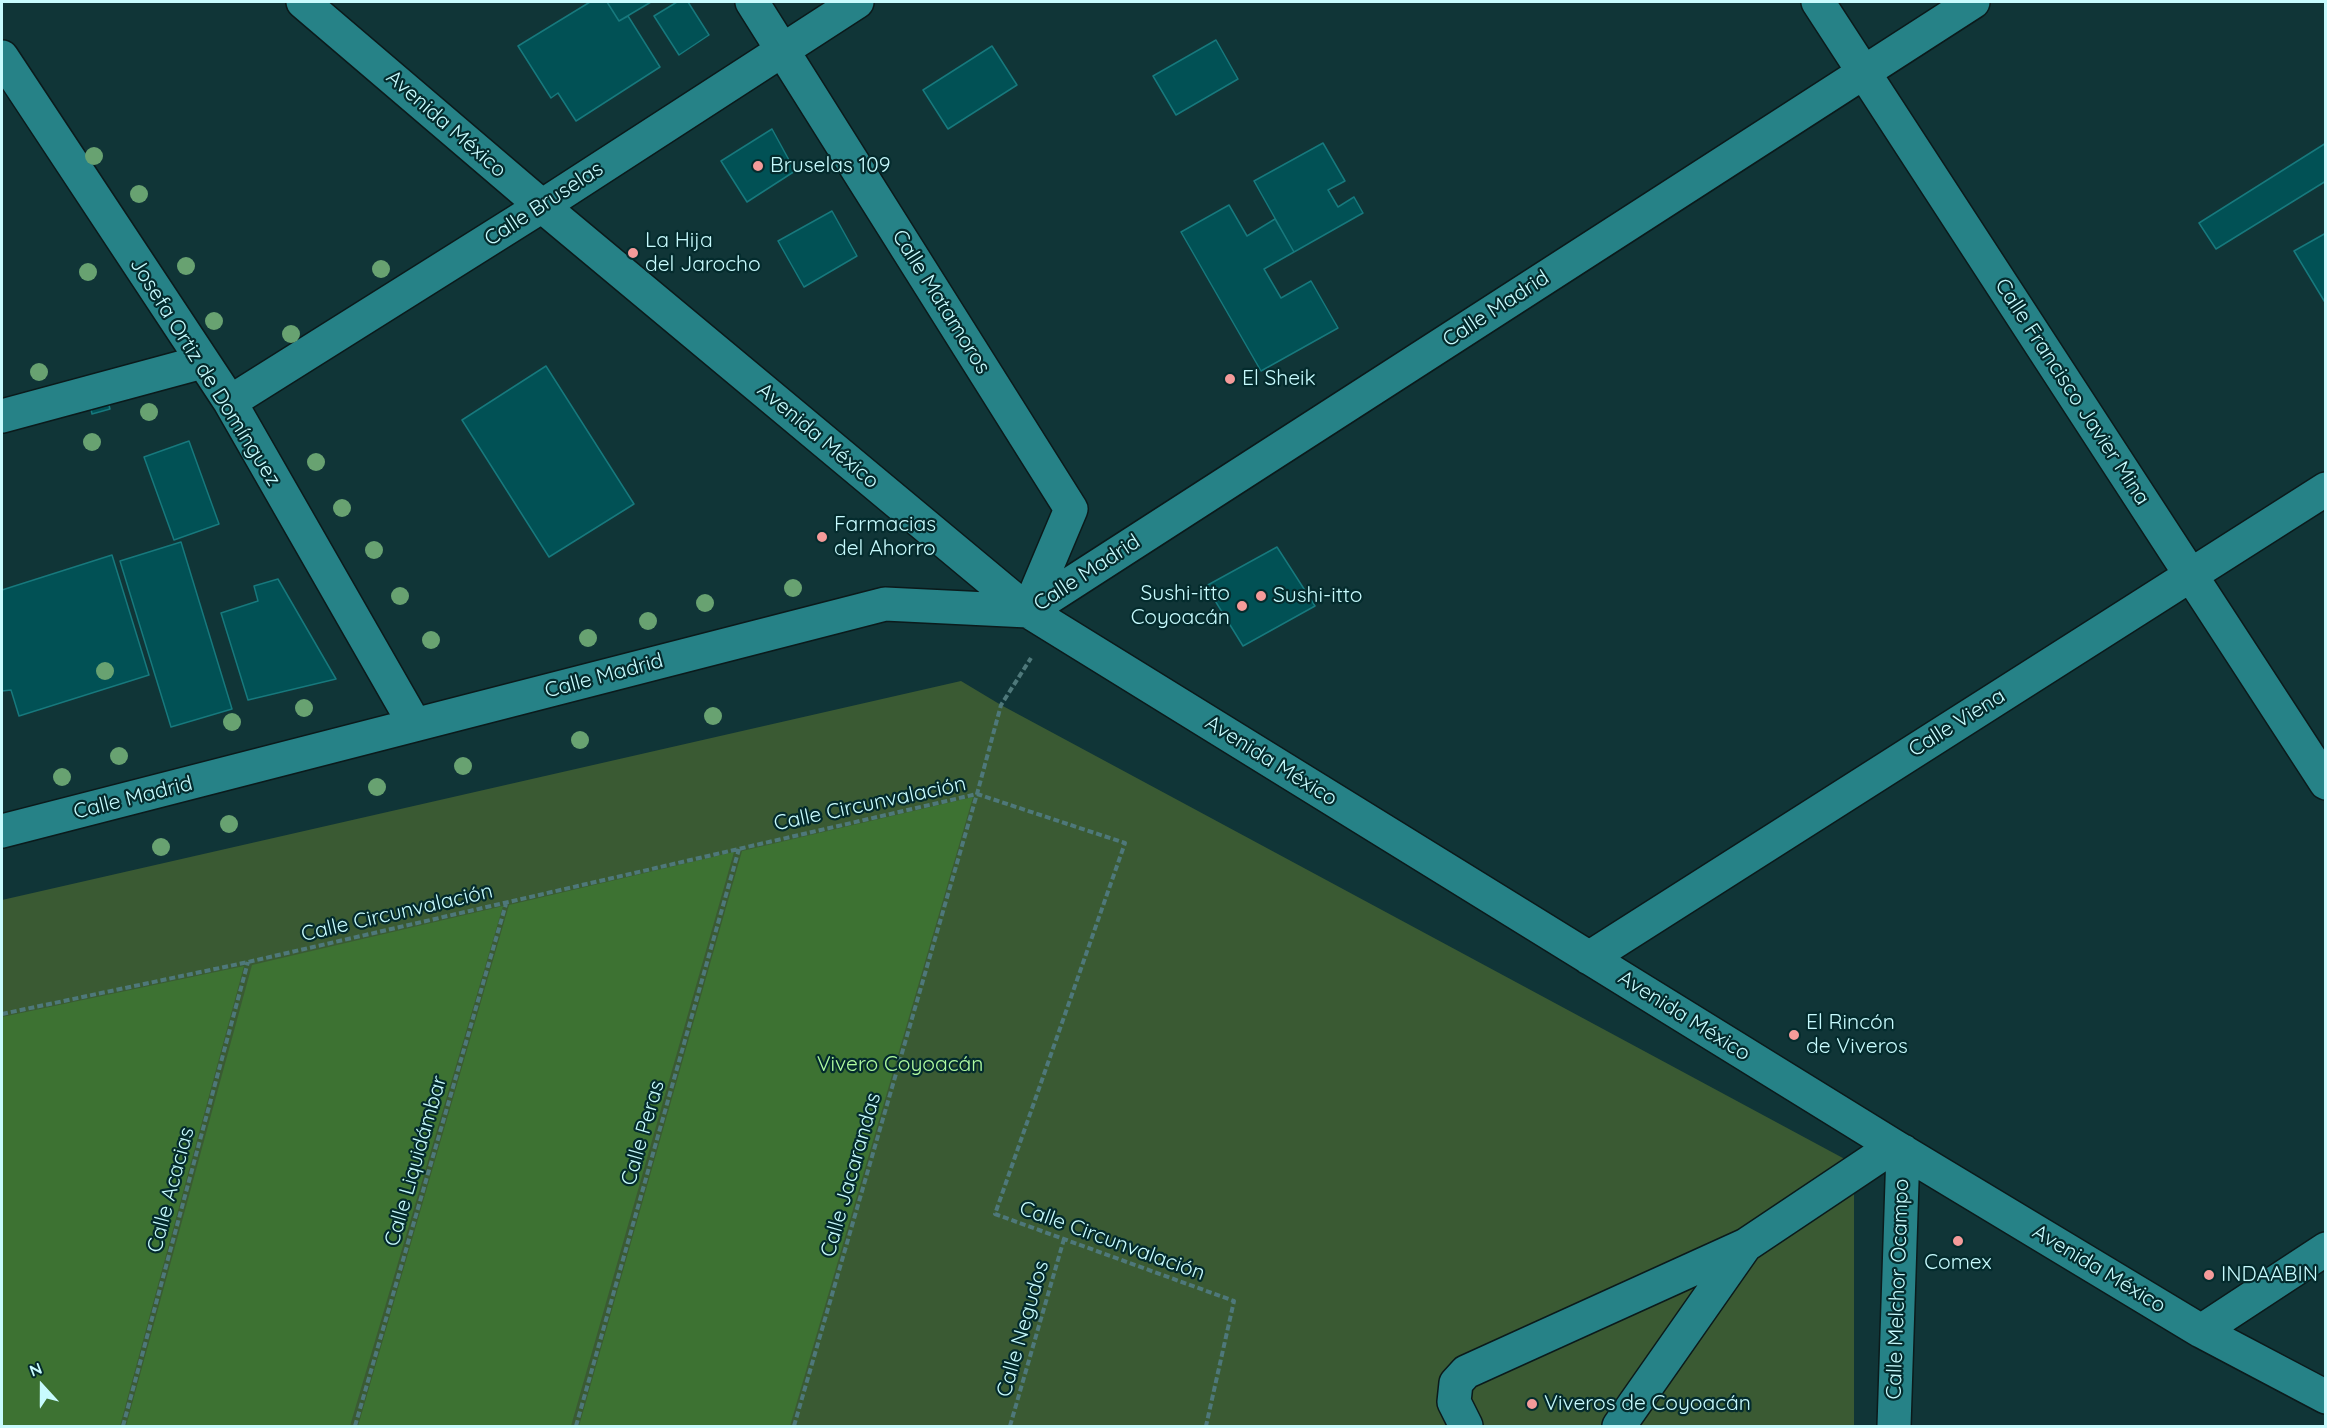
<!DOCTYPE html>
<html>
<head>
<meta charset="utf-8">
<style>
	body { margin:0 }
	#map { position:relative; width:2327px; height:1428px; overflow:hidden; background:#103537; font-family:Quicksand,sans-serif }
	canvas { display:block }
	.frame { position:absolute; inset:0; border:3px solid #c8fbfe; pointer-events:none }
	.north { position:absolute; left:12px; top:1356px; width:60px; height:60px; -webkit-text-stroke:4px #042b2d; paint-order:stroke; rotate:339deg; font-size:16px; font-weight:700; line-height:24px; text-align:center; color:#c8fbfe }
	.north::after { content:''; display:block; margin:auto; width:21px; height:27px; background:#c8fbfe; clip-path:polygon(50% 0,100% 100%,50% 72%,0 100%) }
</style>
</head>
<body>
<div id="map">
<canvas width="2327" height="1428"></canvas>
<div class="frame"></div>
<div class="north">N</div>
</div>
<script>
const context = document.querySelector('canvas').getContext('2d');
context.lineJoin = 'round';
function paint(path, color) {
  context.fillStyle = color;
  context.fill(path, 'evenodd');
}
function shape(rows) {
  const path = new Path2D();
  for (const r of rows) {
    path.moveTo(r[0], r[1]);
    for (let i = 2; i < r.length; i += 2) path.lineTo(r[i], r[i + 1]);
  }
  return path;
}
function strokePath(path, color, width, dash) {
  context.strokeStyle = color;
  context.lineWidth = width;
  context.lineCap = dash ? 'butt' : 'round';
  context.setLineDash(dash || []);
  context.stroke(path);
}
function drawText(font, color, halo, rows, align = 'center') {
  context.font = font + ' Quicksand,sans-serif';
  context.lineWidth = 4.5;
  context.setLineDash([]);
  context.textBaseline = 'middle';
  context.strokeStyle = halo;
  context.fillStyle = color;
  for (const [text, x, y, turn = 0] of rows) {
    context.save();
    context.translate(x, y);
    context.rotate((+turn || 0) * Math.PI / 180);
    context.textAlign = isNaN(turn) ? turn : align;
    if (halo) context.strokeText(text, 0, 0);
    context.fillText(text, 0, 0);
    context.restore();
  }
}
paint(shape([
	[961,681,1001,705,1854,1164,1854,1426,2,1426,2,900]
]), '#3a5a33');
paint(shape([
	[973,797,790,1426,579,1426,742,851],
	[734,852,571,1426,358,1426,509,905],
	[503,906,350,1426,126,1426,252,965],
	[244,966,120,1426,2,1426,2,1017]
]), '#3d7232');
const building = shape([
	[590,2,607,2,619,21,628,16,660,67,576,121,558,93,551,98,518,46,590,2],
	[607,2,651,2,619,21,607,2],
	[677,2,688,2,709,35,679,55,654,16,677,2],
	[1216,40,1238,79,1176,115,1153,76,1216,40],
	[992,46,1017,85,948,129,923,90,992,46],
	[772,129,795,171,747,202,721,161,772,129],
	[1323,143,1345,181,1328,190,1338,207,1354,197,1363,213,1294,252,1254,181,1323,143],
	[2326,143,2326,181,2216,249,2199,223,2326,143],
	[1229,205,1247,236,1275,219,1294,252,1264,269,1281,298,1311,281,1338,328,1261,371,1181,232,1229,205],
	[832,211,857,256,804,287,778,241,832,211],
	[2326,233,2326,304,2294,251,2326,233],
	[546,366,634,504,549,557,462,420,546,366],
	[106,394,110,409,92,414,89,399,106,394],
	[189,441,219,524,174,540,144,457,189,441],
	[181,542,232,709,171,727,120,561,181,542],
	[1277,547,1315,606,1243,646,1206,586,1277,547],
	[112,555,149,675,19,716,11,690,2,691,2,590,112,555],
	[278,579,336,679,248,700,221,613,258,601,254,586,278,579]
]);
paint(building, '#015155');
strokePath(building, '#17797d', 1.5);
const minor = shape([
	[303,2,542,206,1028,611,1894,1146,2201,1331,2326,1397],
	[752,2,1071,509,1028,611],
	[1818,2,2326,783],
	[2,57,230,402,415,725],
	[230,402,542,206,857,2],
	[2,416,202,362],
	[2,831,885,604,1028,611,1973,2],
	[1589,958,2326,489],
	[2201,1331,2326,1249],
	[1466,1426,1454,1402,1456,1383,1466,1372,1746,1245,1894,1146],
	[1619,1426,1745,1246],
	[1894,1426,1903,1151]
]);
strokePath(minor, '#0b1a1b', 36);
strokePath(shape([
	[2,1014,248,962,977,794,1125,843,995,1214,1234,1301,1206,1426],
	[123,1426,248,962],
	[355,1426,506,904],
	[576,1426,739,849],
	[794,1426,977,794,1001,705,1031,658],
	[1010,1426,1064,1239]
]), '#4e787a', 4, [6, 3]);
strokePath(minor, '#268287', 33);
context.fillStyle = '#68a271';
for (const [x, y] of [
	[94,156],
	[139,194],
	[186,266],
	[381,269],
	[88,272],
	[214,321],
	[291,334],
	[39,372],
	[149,412],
	[92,442],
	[316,462],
	[342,508],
	[374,550],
	[793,588],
	[400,596],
	[705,603],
	[648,621],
	[588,638],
	[431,640],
	[105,671],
	[304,708],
	[713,716],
	[232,722],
	[580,740],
	[119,756],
	[463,766],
	[62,777],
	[377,787],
	[229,824],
	[161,847]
]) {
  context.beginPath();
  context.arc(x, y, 9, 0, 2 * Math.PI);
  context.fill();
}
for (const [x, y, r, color] of [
	[758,166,6,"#f59b9a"],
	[633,253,6,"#f59b9a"],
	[1230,379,6,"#f59b9a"],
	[822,537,6,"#f59b9a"],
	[1261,596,6,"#f59b9a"],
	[1242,606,6,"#f59b9a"],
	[1794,1035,6,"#f59b9a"],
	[1958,1241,6,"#f59b9a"],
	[2209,1275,6,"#f59b9a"],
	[1532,1404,6,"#f59b9a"]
]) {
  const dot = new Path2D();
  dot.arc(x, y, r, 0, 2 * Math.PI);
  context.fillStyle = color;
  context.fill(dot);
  strokePath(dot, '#042b2d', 2);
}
drawText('21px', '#c8fbfe', '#042b2d', [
	["Avenida México",446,124,41],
	["Calle Bruselas",544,204,-33],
	["Calle Matamoros",941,302,58],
	["Calle Madrid",1496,309,-33],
	["Josefa Ortiz de Domínguez",205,372,58],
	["Calle Francisco Javier Mina",2072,392,57],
	["Avenida México",818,436,40],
	["Calle Madrid",1087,573,-33],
	["Calle Madrid",604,676,-15],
	["Calle Viena",1957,723,-32],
	["Avenida México",1271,761,32],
	["Calle Madrid",133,798,-14],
	["Calle Circunvalación",870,804,-12],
	["Calle Circunvalación",397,913,-13],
	["Avenida México",1684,1016,32],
	["Calle Peras",643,1133,-74],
	["Calle Liquidámbar",416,1161,-74],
	["Calle Jacarandas",851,1175,-74],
	["Calle Acacias",171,1190,-75],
	["Calle Circunvalación",1112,1241,20],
	["Avenida México",2099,1269,31],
	["Calle Melchor Ocampo",1898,1289,-88],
	["Calle Negudos",1023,1329,-74]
]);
drawText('21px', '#c8fbfe', '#042b2d', [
	["Bruselas 109",770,166],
	["La Hija",645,241],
	["del Jarocho",645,265],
	["El Sheik",1242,379],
	["Farmacias",834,525],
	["del Ahorro",834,549],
	["Sushi-itto",1230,594,"right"],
	["Coyoacán",1230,618,"right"],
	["Sushi-itto",1273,596],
	["El Rincón",1806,1023],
	["de Viveros",1806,1047],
	["Comex",1958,1263,"center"],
	["INDAABIN",2221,1275],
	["Viveros de Coyoacán",1544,1404]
], 'left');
drawText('21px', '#b0fba0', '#042b2d', [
	["Vivero Coyoacán",900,1065]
]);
</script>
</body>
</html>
